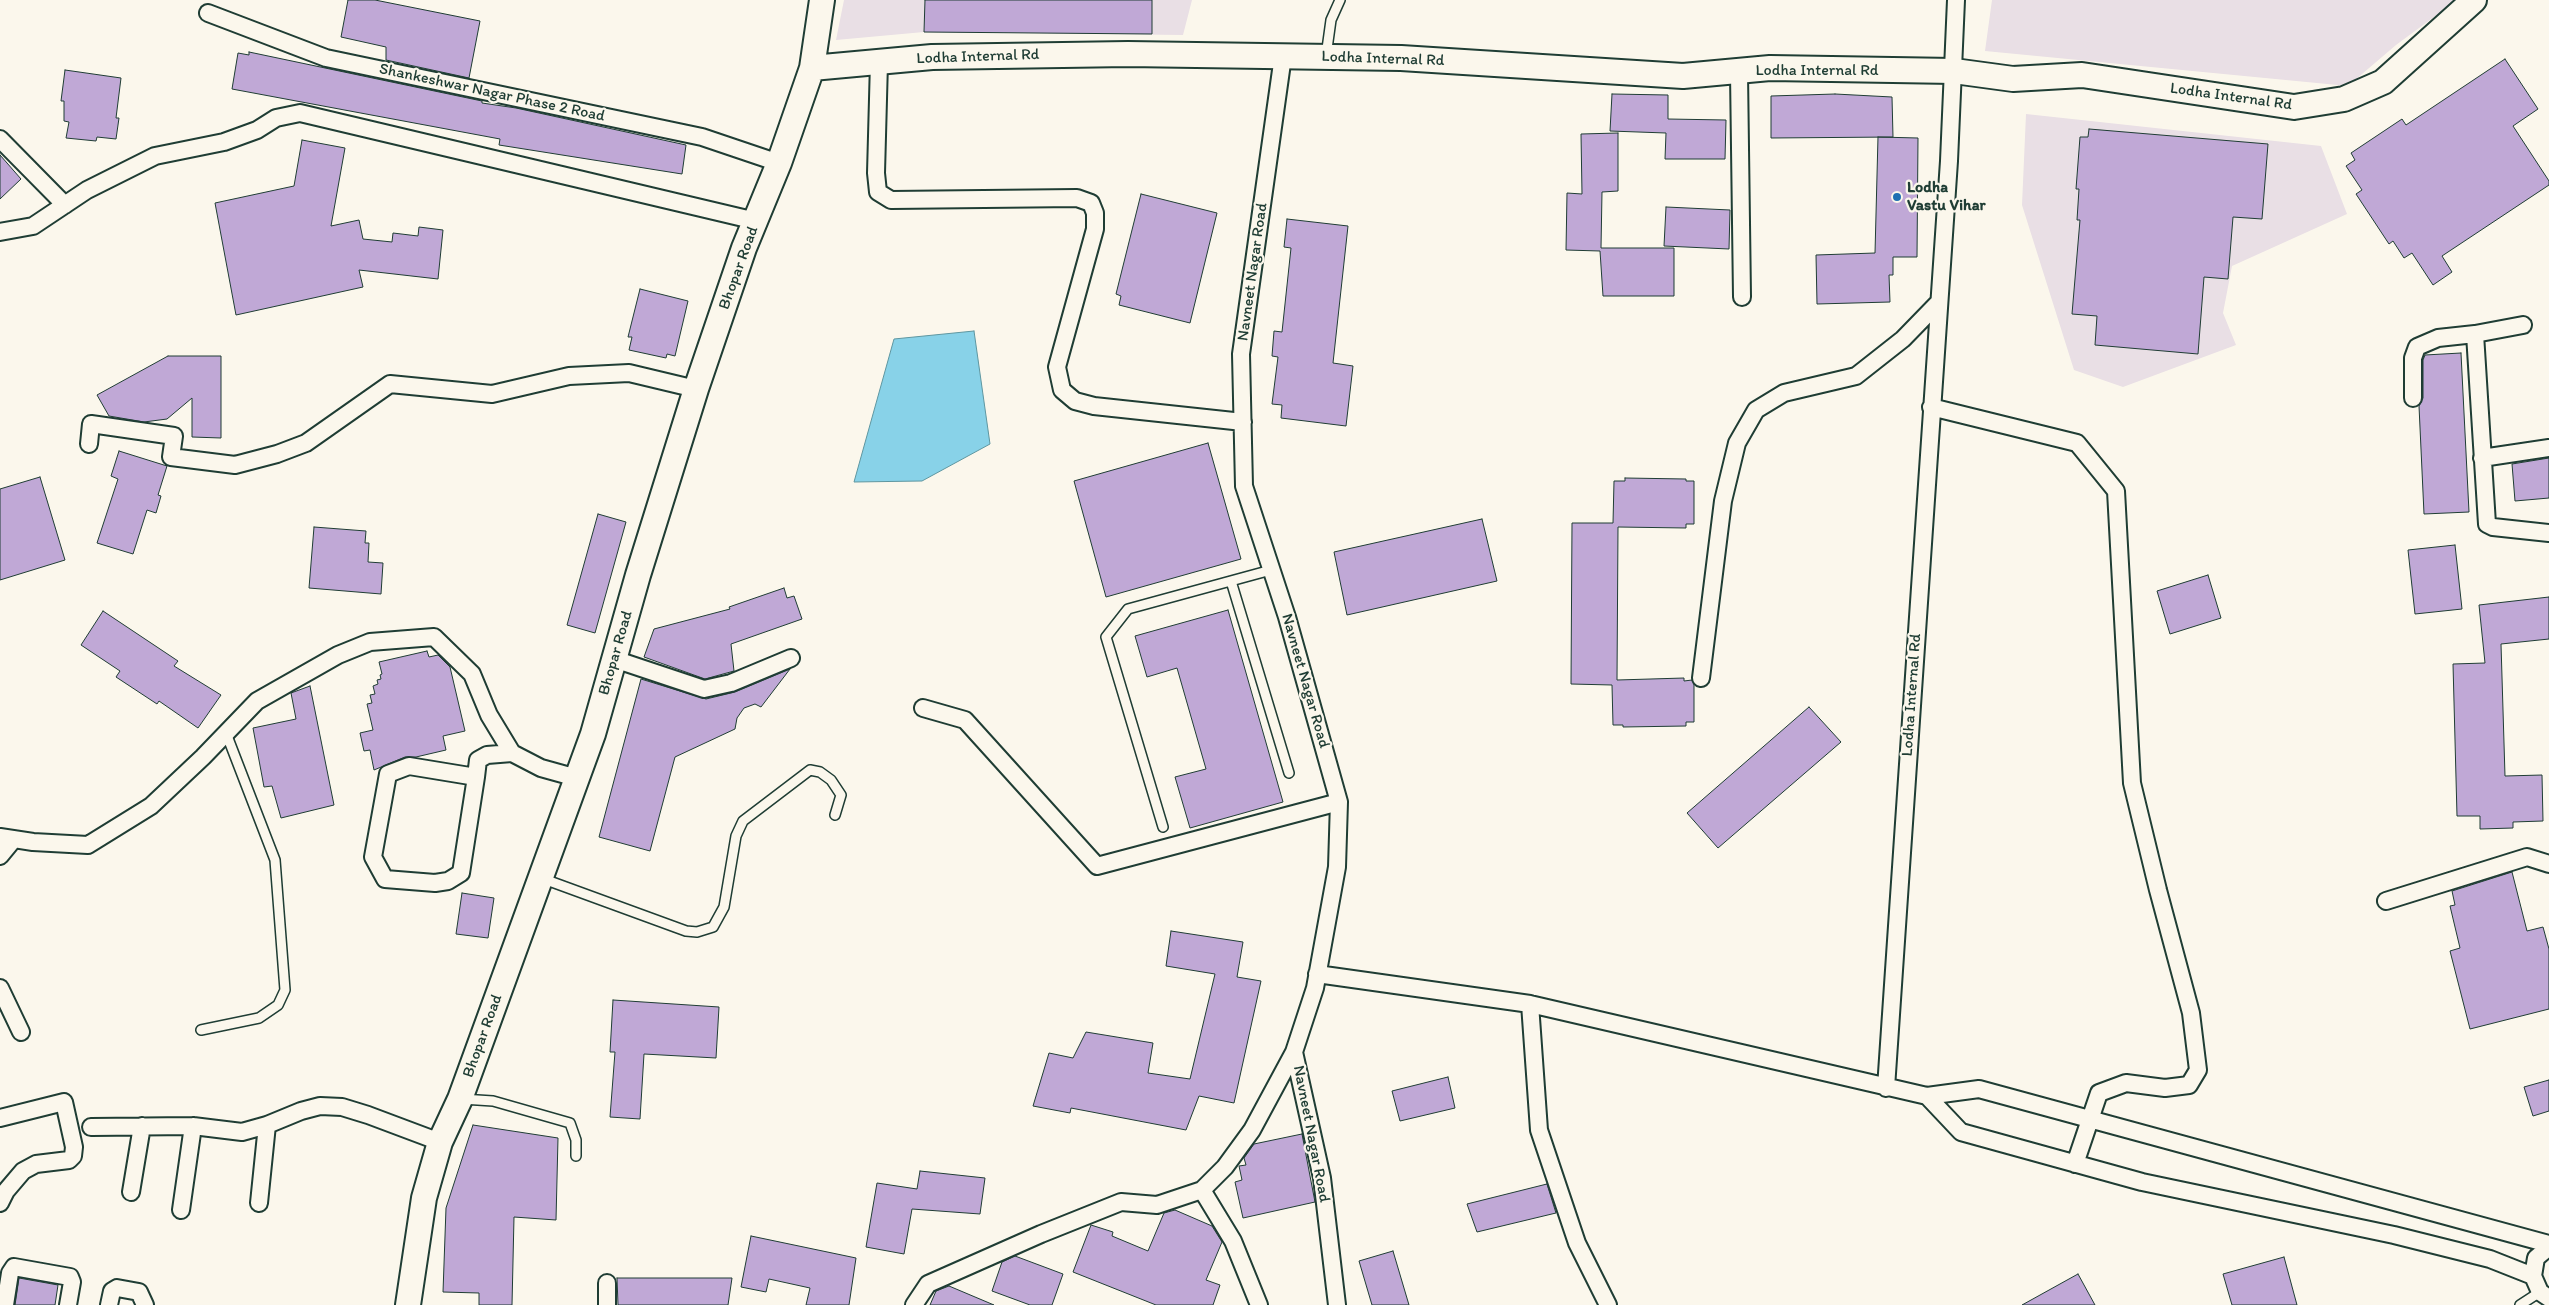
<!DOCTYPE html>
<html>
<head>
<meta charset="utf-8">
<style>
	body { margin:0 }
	canvas { display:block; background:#fbf7ec }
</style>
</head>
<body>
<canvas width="2549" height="1305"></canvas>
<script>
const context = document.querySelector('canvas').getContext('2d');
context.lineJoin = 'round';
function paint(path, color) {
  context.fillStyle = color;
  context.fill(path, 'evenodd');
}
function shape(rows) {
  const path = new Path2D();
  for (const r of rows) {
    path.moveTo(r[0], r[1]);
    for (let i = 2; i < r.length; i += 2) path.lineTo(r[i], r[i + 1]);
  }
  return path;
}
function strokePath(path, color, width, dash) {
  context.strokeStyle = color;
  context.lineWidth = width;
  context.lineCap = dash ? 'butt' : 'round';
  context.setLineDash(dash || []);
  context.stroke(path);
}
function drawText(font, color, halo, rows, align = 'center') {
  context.font = font + ' Itim,sans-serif';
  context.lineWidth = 4.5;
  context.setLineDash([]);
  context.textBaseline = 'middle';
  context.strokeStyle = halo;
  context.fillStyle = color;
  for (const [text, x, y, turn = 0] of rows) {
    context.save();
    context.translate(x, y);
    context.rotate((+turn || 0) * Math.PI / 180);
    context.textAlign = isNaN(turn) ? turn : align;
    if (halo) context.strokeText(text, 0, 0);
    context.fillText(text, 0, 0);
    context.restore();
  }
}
paint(shape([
	[844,0,1192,0,1183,35,924,32,836,40],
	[1992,0,2457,0,2396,45,2348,86,1985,51],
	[2026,114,2321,146,2347,214,2232,266,2223,313,2236,345,2123,387,2074,370,2022,205]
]), '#e9dfe5');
const water = shape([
	[974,331,990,444,922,481,854,482,894,339,974,331]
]);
paint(water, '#88d2e8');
strokePath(water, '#5e96a0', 1);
const building = shape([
	[348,0,375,0,480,21,469,78,386,60,386,47,341,37,348,0],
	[925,0,1152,0,1152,34,924,32,925,0],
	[249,52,482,101,482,103,516,108,686,145,682,174,499,145,500,139,232,89,238,53,249,55,249,52],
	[2505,59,2538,109,2513,126,2549,181,2549,185,2442,256,2452,272,2433,285,2412,253,2404,258,2393,241,2389,244,2356,194,2362,190,2346,166,2355,160,2351,153,2402,119,2406,125,2505,59],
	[65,70,121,78,116,118,119,118,116,139,97,137,96,141,66,138,69,122,64,121,64,101,61,101,65,70],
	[1612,94,1668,95,1668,119,1726,120,1725,159,1665,159,1666,133,1610,131,1612,94],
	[1835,94,1892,97,1893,137,1771,138,1771,96,1835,94],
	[2089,129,2268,144,2262,219,2233,217,2228,279,2204,277,2198,354,2095,345,2097,316,2072,314,2080,220,2077,220,2079,189,2076,189,2080,137,2088,137,2089,129],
	[1618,133,1618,191,1602,192,1601,248,1674,248,1674,296,1603,296,1600,251,1566,250,1567,193,1582,194,1581,134,1618,133],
	[1878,137,1918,138,1917,257,1893,257,1893,275,1889,275,1890,302,1817,304,1816,255,1875,253,1878,137],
	[302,140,345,148,331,226,359,220,363,239,392,242,393,233,418,236,419,227,443,230,438,279,359,270,363,287,236,315,215,203,294,186,302,140],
	[0,155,21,179,0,199,0,155],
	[1141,194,1217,213,1190,323,1119,305,1121,296,1116,294,1141,194],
	[1666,207,1730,210,1729,249,1664,246,1666,207],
	[1287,219,1348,226,1333,363,1353,366,1346,426,1281,418,1282,405,1272,404,1278,357,1272,356,1274,331,1282,332,1291,248,1284,247,1287,219],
	[640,289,688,301,675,356,667,354,666,358,629,350,632,337,628,337,640,289],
	[2461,353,2469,512,2424,514,2419,406,2423,398,2423,360,2425,355,2461,353],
	[168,356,221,356,221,438,192,437,192,398,167,419,144,422,109,416,97,395,168,356],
	[1208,443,1241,559,1106,597,1074,481,1208,443],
	[119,451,167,466,158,495,161,496,156,513,147,510,133,554,97,543,118,479,111,476,119,451],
	[2549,458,2549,498,2515,501,2512,464,2549,458],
	[40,477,65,560,0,580,0,489,40,477],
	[1625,478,1686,479,1686,481,1694,481,1694,524,1686,524,1686,528,1618,527,1617,680,1684,678,1684,681,1692,680,1694,684,1694,722,1686,722,1686,726,1623,727,1623,725,1613,725,1612,685,1571,684,1572,523,1613,523,1614,481,1625,481,1625,478],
	[598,514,626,522,595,633,567,625,598,514],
	[1482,519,1497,581,1347,615,1334,552,1482,519],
	[314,527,366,531,365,543,369,543,368,562,383,563,381,594,309,588,314,527],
	[2455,545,2462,609,2415,614,2408,550,2455,545],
	[2208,575,2221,618,2170,634,2157,591,2208,575],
	[784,588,787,598,794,596,802,619,731,644,734,671,705,679,644,657,654,629,730,609,729,607,784,588],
	[2549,597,2549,639,2501,644,2505,776,2542,775,2543,821,2513,822,2513,828,2480,829,2480,816,2457,816,2453,664,2485,663,2479,605,2549,597],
	[1228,610,1283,802,1190,828,1175,777,1206,769,1177,668,1147,677,1135,636,1228,610],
	[103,611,178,661,174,666,221,695,198,728,159,701,157,704,116,677,120,671,81,645,103,611],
	[427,651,429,657,438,655,450,667,465,731,443,736,446,750,416,757,405,757,374,770,370,750,364,751,360,733,373,730,367,704,372,703,370,695,375,694,373,686,378,684,377,680,381,679,380,675,382,674,379,662,427,651],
	[790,669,761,707,755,704,744,708,737,718,735,729,675,757,650,851,599,837,641,679,706,699,735,692,790,669],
	[310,686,334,805,281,818,272,786,264,787,253,728,296,719,291,693,310,686],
	[1809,707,1841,742,1718,848,1687,813,1809,707],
	[2512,872,2527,931,2543,927,2549,949,2549,1009,2470,1029,2450,951,2460,948,2450,906,2455,905,2452,891,2512,872],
	[462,893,494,898,488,938,456,934,462,893],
	[1171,931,1243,942,1237,977,1261,981,1234,1103,1199,1096,1186,1130,1071,1108,1070,1113,1033,1106,1049,1053,1073,1058,1086,1032,1153,1043,1148,1073,1190,1079,1215,974,1166,966,1171,931],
	[613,1000,719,1007,716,1058,644,1054,640,1119,610,1117,615,1052,610,1052,613,1000],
	[1448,1077,1455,1108,1400,1121,1392,1091,1448,1077],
	[2549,1080,2549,1111,2533,1116,2524,1087,2549,1080],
	[473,1125,558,1138,556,1220,514,1217,512,1305,479,1305,479,1293,443,1292,446,1208,473,1125],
	[1302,1134,1315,1202,1243,1218,1235,1182,1242,1180,1239,1166,1246,1165,1244,1158,1254,1144,1302,1134],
	[920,1171,985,1178,980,1214,912,1209,904,1254,866,1247,877,1183,917,1189,920,1171],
	[1547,1184,1556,1213,1477,1232,1467,1204,1547,1184],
	[1175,1210,1212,1226,1222,1242,1206,1280,1220,1285,1213,1305,1156,1305,1073,1272,1091,1225,1113,1232,1112,1236,1148,1251,1164,1213,1175,1210],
	[751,1236,856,1258,849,1305,806,1305,810,1288,769,1279,766,1292,741,1287,751,1236],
	[1393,1251,1409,1305,1372,1305,1359,1261,1393,1251],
	[1015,1256,1063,1274,1052,1305,1030,1305,992,1291,1002,1262,1015,1256],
	[2284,1257,2297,1305,2232,1305,2223,1274,2284,1257],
	[2078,1274,2095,1305,2022,1305,2078,1274],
	[19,1278,58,1285,55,1305,15,1305,19,1278],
	[617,1278,732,1278,728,1305,618,1305,617,1278],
	[949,1286,994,1305,930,1305,936,1291,949,1286]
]);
paint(building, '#c0a8d6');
strokePath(building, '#1f3d34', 1);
const lane = shape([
	[1326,56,1331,20,1340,0],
	[1231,581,1289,773],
	[1163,827,1106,637,1128,609,1271,570],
	[541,878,686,931,697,932,713,927,724,907,736,836,743,821,810,770,820,772,831,780,841,795,835,815],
	[201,1030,259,1018,278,1005,285,990,275,860,226,733],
	[462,1099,493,1101,570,1123,576,1140,576,1156],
	[2520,1305,2540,1292]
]);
const street = shape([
	[208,13,326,58,702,137,779,163],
	[1283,56,1241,354,1244,486,1287,617,1339,802,1337,867,1315,988,1294,1052,1322,1178,1337,1305],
	[879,62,876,173,878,192,891,200,1077,198,1091,203,1095,213,1095,229,1057,367,1062,390,1075,401,1094,406,1243,422],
	[1739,73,1742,297],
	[0,139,65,205],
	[0,232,33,226,87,190,155,156,224,142,257,130,276,118,300,113,756,221],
	[2523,325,2475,334,2487,524,2493,527,2549,533],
	[2413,398,2413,358,2417,347,2438,338,2475,334],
	[1931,407,2077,443,2116,491,2132,783,2158,890,2191,1013,2198,1070,2189,1085,2165,1088,2126,1083,2099,1093,2075,1164],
	[89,444,91,424,174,436,171,457,235,465,277,454,306,443,390,384,492,394,569,376,629,373,696,389],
	[2482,458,2549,448],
	[614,659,704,689,731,683,791,658],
	[1701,678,1723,501,1737,443,1756,410,1784,393,1856,376,1903,339,1938,303],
	[923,708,965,720,1097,866,1339,802],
	[476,777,409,766,388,774,373,857,385,879,435,883,448,881,461,873,476,777,478,760,487,755,512,753],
	[0,837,33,842,88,845,151,806,203,757,257,701,338,655,370,642,434,637,472,674,489,715,512,753,541,768,577,778],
	[0,856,14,839],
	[2386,901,2527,857,2549,864],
	[1317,974,1530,1004,1927,1096,1979,1089,2549,1244],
	[0,988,21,1032],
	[1530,1004,1539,1130,1577,1243,1608,1305],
	[1886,1088,1949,161,1956,0],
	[1927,1096,1961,1132,2142,1182,2394,1235,2490,1259,2533,1276],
	[0,1118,64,1102,74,1147,73,1156,69,1160,36,1164,23,1171,6,1191,0,1203],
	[91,1127,193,1126,242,1132,267,1125,301,1111,320,1106,342,1107,368,1115,440,1142],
	[1202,1190,1233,1241,1259,1305],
	[131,1192,142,1126],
	[259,1203,267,1125],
	[181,1210,193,1126],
	[2549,1247,2536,1258,2533,1276,2540,1292,2549,1298],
	[5,1305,10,1273,14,1267,70,1277,72,1282,68,1305],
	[109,1305,112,1291,117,1288,139,1292,145,1305],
	[607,1305,607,1283],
	[914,1305,928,1284,1041,1234,1121,1202,1157,1205,1202,1190,1225,1167,1252,1130,1294,1052]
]);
const secondary = shape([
	[812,68,932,57,1128,54,1401,58,1683,76,1770,68,1954,71,2013,79,2082,75,2294,107,2344,99,2383,82,2474,0],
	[408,1305,424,1198,440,1142,460,1099,593,734,638,575,696,389,744,248,779,163,812,68,822,0]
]);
strokePath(lane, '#1f3d34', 12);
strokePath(street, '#1f3d34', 20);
strokePath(secondary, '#1f3d34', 28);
strokePath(lane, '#fbf7ec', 9);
strokePath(street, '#fbf7ec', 16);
strokePath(secondary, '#fbf7ec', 24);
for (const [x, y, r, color] of [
	[1897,197,5,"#1f6fb2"]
]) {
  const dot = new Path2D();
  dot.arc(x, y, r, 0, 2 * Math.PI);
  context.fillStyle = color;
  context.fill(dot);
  strokePath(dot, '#fbf7ec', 2);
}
drawText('16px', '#1f3d34', '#fbf7ec', [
	["Lodha Internal Rd",978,57,-2],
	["Lodha Internal Rd",1383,59,2],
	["Lodha Internal Rd",1817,71],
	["Shankeshwar Nagar Phase 2 Road",492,93,12],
	["Lodha Internal Rd",2231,97,8],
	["Bhopar Road",739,268,-70],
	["Navneet Nagar Road",1253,272,-82],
	["Bhopar Road",616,653,-74],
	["Navneet Nagar Road",1305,681,74],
	["Lodha Internal Rd",1912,695,-86],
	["Bhopar Road",483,1036,-70],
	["Navneet Nagar Road",1311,1134,79]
]);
drawText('bold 16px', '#1f3d34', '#fbf7ec', [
	["Lodha",1907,188],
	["Vastu Vihar",1907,206]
], 'left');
</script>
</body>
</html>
